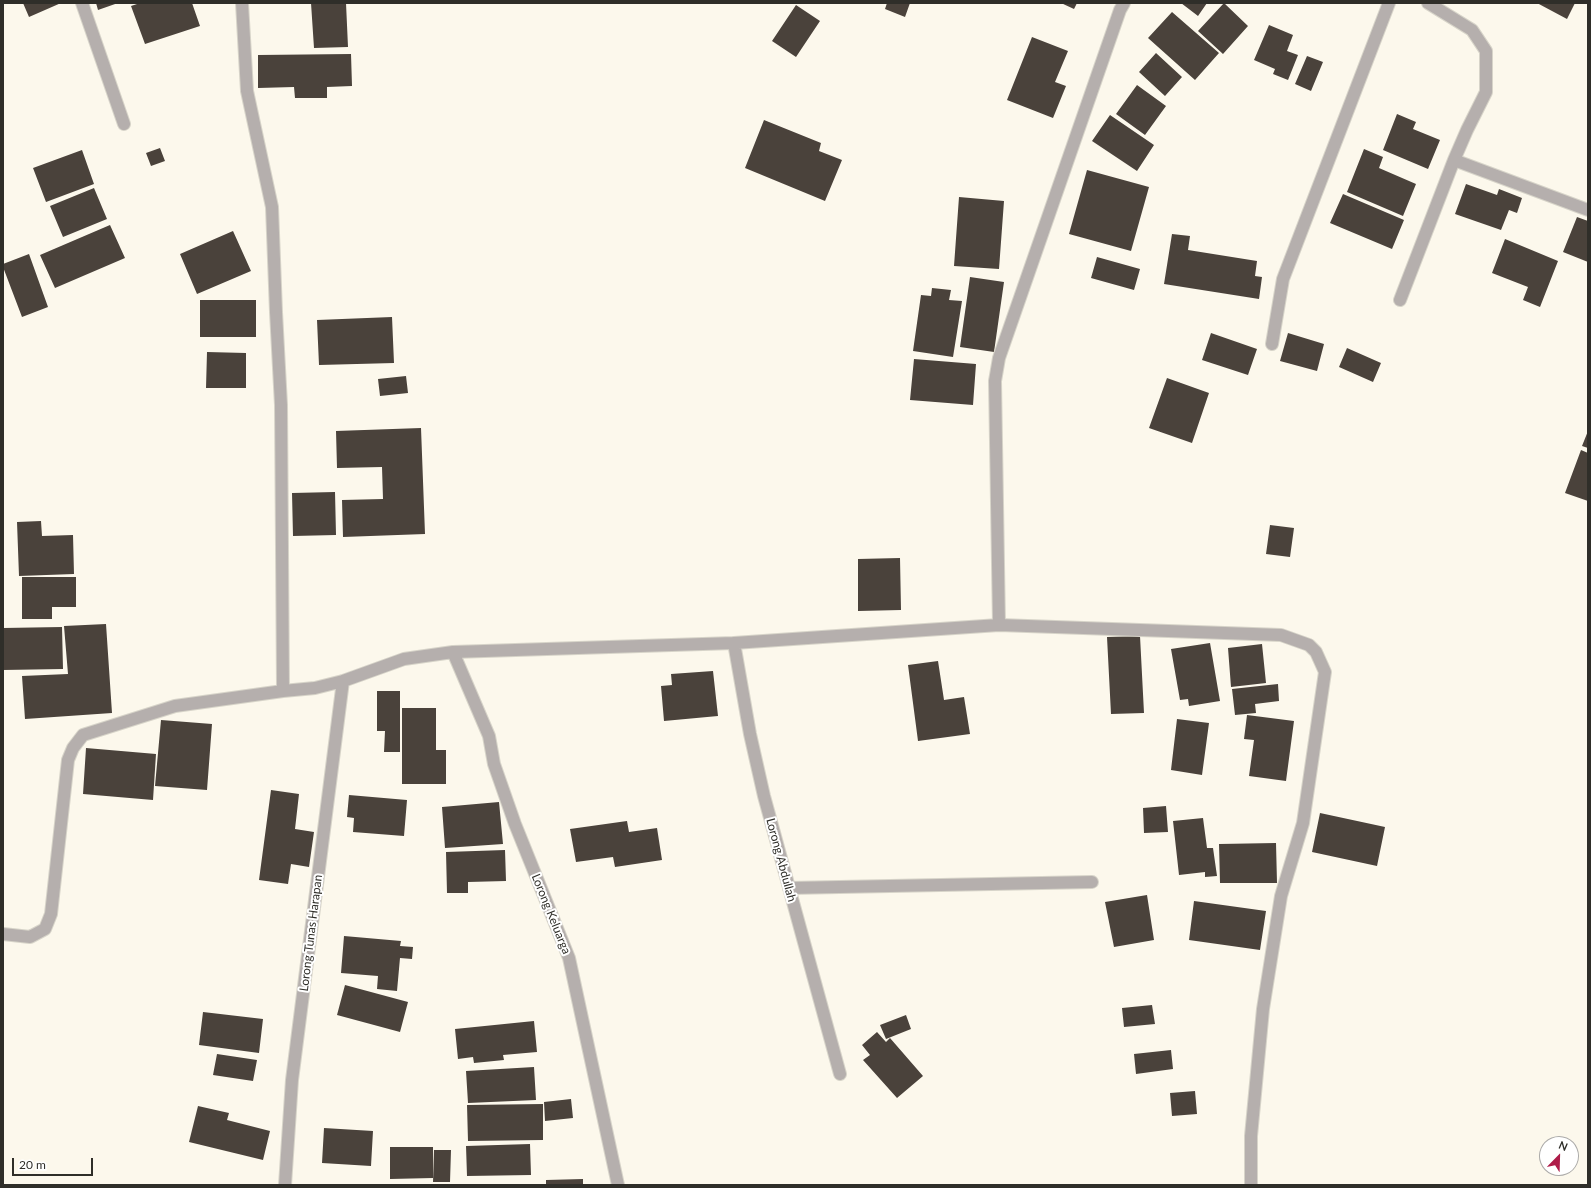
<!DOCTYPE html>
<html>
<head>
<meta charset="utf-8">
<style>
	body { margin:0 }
	#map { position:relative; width:1591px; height:1188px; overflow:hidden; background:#fcf8ec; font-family:Lato,sans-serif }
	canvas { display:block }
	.frame { position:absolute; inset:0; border:4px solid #2f2e29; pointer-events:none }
	.north { position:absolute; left:1539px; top:1136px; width:40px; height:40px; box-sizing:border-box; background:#fff; border:1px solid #acaba9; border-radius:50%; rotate:23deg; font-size:11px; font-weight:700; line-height:16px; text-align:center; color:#2f2e29 }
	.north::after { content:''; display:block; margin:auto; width:14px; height:18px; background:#ae1c49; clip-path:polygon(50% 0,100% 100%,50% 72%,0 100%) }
	.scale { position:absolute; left:12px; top:1158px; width:81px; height:18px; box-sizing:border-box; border:2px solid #2f2e29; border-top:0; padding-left:5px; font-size:12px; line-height:14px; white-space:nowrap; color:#2f2e29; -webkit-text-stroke:3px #fff; paint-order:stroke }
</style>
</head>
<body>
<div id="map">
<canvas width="1591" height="1188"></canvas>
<div class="frame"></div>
<div class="north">N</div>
<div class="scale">20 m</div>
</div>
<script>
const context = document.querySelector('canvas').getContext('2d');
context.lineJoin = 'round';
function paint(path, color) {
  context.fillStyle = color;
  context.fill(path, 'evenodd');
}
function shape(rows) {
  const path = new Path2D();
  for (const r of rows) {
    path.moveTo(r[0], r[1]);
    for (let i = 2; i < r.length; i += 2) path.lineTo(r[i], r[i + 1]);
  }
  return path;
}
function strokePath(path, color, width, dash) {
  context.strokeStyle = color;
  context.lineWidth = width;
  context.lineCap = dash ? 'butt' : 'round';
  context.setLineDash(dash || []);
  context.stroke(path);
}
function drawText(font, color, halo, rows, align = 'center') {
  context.font = font + ' Lato,sans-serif';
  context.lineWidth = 4;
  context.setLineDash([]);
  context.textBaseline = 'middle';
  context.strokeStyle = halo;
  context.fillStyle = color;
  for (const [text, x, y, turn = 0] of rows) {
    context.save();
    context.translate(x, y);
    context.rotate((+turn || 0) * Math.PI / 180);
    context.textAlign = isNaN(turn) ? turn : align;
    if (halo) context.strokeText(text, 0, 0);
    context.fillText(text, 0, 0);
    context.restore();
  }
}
paint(shape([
	[23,3,61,3,29,17],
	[96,3,118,3,98,10],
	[140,3,192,3,200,26,145,44,131,6],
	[311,3,346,3,348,47,314,48],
	[887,3,910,3,905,17,885,9],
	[1061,3,1077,3,1074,9],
	[1181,3,1207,3,1198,16],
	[1224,3,1248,26,1223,54,1198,31],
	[1537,3,1575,3,1567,19],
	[796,5,820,21,796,57,772,41],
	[1172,12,1219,53,1195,80,1148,38],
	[1269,25,1293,35,1287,51,1298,55,1288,80,1273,74,1275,69,1254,60],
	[1032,37,1068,51,1055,82,1066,86,1053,118,1007,100],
	[1156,53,1182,77,1165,96,1139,72],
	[351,54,352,86,327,87,327,98,295,98,294,87,258,88,258,55],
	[1307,56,1323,62,1311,91,1295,84],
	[1137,85,1166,106,1145,135,1116,114],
	[1397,114,1416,122,1413,129,1440,140,1428,169,1383,150],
	[1110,115,1154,145,1137,171,1092,141],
	[764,120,821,143,819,151,842,160,825,201,745,168],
	[160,148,165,161,151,166,146,153],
	[1364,149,1383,157,1379,168,1416,184,1403,216,1347,192],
	[82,150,94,184,46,202,33,168],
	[1087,170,1149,187,1131,251,1069,234],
	[1466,184,1497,195,1499,189,1522,198,1517,213,1509,210,1501,230,1455,214],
	[94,188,107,219,63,237,50,206],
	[1343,194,1404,220,1392,249,1330,223],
	[959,197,1004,201,999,269,954,266],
	[1577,217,1588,221,1588,262,1563,252],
	[110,225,125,258,55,288,40,255],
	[233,231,251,271,197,294,180,254],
	[1172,234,1190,236,1188,250,1257,261,1255,276,1262,277,1259,299,1164,284],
	[1505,239,1558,261,1540,307,1523,300,1528,287,1492,273],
	[29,254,48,307,22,317,3,267,3,264],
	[1097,257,1140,269,1134,290,1091,278],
	[970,277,1004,282,994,352,960,347],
	[932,288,951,290,949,300,962,301,953,357,913,351,921,295,931,296],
	[200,300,256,300,256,337,200,337],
	[392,317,394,363,319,365,317,320],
	[1211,333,1257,349,1248,375,1202,360],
	[1288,333,1324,344,1317,371,1280,361],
	[1347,348,1381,363,1373,382,1339,367],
	[207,352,246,353,246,388,206,388],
	[914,359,976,364,973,405,910,400],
	[406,376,408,393,380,396,378,379],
	[1167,378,1209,393,1192,443,1149,428],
	[421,428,425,534,343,537,342,500,383,499,382,467,337,468,336,431],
	[1588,431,1588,448,1582,446],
	[1581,450,1588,453,1588,501,1565,493],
	[335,492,336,535,293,536,292,493],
	[41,521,42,536,73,535,74,574,19,576,17,522],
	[1270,525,1294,528,1290,557,1266,554],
	[900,558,901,610,858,611,858,559],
	[22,577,76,577,76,607,52,607,52,619,22,619],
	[106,624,112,713,25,719,22,676,68,674,64,626],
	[62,627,63,669,3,670,3,628],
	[1140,636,1144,713,1111,714,1107,637],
	[1210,643,1220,701,1189,706,1188,699,1180,700,1171,649],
	[1262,644,1266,683,1231,687,1228,648],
	[938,661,944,700,964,697,970,734,918,741,908,665],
	[713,671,718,716,664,721,661,686,672,685,671,674],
	[1278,684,1279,701,1255,704,1256,713,1235,715,1232,689],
	[377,691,400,691,400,752,384,752,385,731,377,731],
	[402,708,436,708,436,750,446,750,446,784,402,784],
	[1247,715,1294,721,1286,781,1249,776,1254,740,1244,739],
	[1177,719,1209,723,1202,775,1171,770],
	[161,720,212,724,207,790,155,786],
	[86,748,156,754,153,800,83,794],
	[271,790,299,794,295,829,314,832,309,867,291,864,288,884,259,880],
	[349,795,407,800,404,836,353,832,354,818,347,817],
	[499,802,503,844,445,848,442,807],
	[1166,806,1168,832,1144,833,1143,808],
	[1320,813,1385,827,1377,866,1312,852],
	[1203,818,1207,848,1213,848,1217,876,1205,877,1205,872,1179,875,1173,821],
	[627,821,629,832,657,828,662,860,615,867,613,857,576,862,570,829],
	[1276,843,1277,883,1220,883,1219,844],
	[505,850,506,881,468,882,468,893,447,893,446,852],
	[1147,895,1154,940,1114,947,1105,902],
	[1194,901,1266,911,1260,950,1189,940],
	[344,936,401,941,400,946,413,947,412,959,400,958,397,991,377,989,378,976,341,973],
	[345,985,408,1002,400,1032,337,1015],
	[1152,1005,1155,1024,1124,1027,1122,1008],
	[203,1012,263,1019,259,1053,199,1045],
	[906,1015,911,1029,886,1039,880,1025],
	[534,1021,537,1052,503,1055,504,1060,474,1063,473,1057,458,1059,455,1029],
	[877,1032,886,1042,890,1038,923,1076,897,1098,863,1060,870,1055,862,1045],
	[1171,1050,1173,1069,1136,1074,1134,1054],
	[217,1054,257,1060,253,1081,213,1075],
	[534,1067,536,1100,468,1103,466,1071],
	[1195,1091,1197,1114,1172,1116,1170,1093],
	[571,1099,573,1118,545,1121,544,1102],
	[543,1104,543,1140,468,1141,467,1105],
	[198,1106,229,1113,227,1120,270,1131,263,1160,189,1142],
	[324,1128,373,1131,371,1166,322,1163],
	[530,1144,531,1175,467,1176,466,1146],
	[390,1147,433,1147,433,1178,390,1179],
	[434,1150,451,1150,450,1182,433,1182],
	[583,1179,583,1185,546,1185,546,1180]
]), '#4a423b');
const service = shape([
	[1272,344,1283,279,1389,3]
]);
const minor = shape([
	[82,3,124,124],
	[242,3,247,91,272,207,276,312,281,405,283,691],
	[1454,160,1588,210],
	[1400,300,1454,160,1467,130,1486,92,1486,51,1472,30,1428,3],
	[999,625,995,381,999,358,1120,10,1124,3],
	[734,643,750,734,764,796,840,1074],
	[453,652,489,736,494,764,515,824,569,958,618,1185],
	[789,888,1092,882],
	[3,934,30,937,45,929,51,914,68,760,73,748,83,735,175,706,283,691,315,688,343,681,404,659,453,652,734,643,999,625,1281,635,1309,645,1316,652,1325,672,1303,823,1281,896,1263,1009,1251,1136,1251,1185],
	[285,1185,292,1080,343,681]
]);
strokePath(service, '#d7d4c9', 14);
strokePath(minor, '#d7d4c9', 14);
strokePath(service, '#b5afad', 12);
strokePath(minor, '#b5afad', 12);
drawText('12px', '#2f2e29', '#fff', [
	["Lorong Abdullah",781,860,75],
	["Lorong Keluarga",551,914,68],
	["Lorong Tunas Harapan",311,933,-83]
]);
</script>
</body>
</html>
